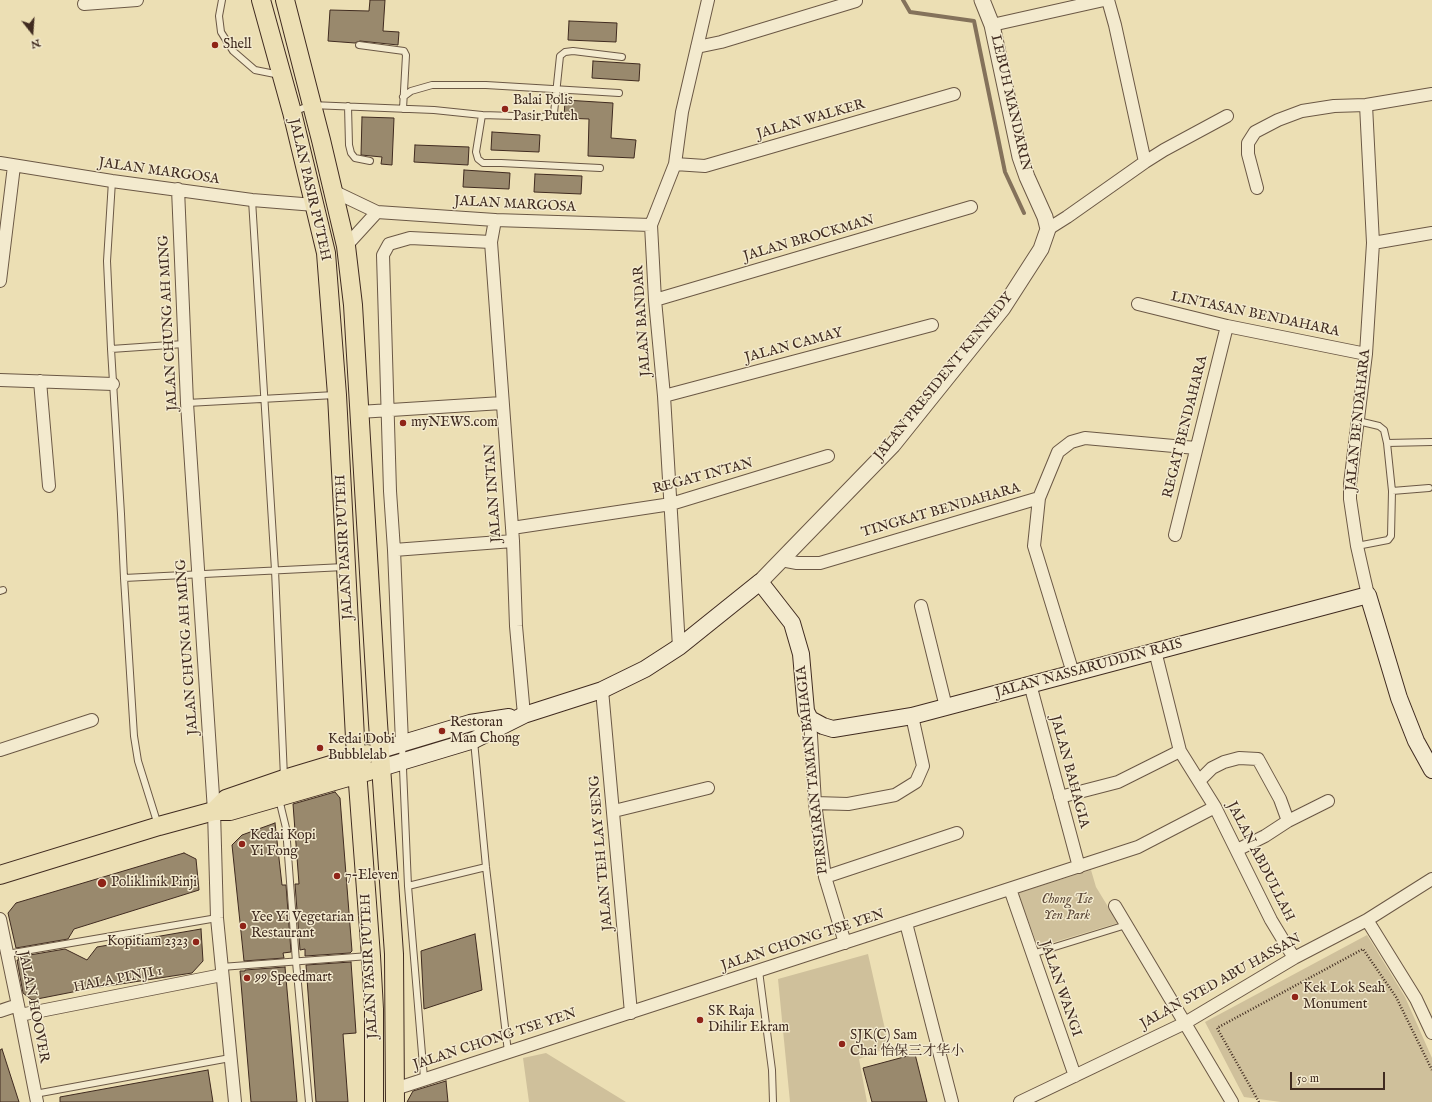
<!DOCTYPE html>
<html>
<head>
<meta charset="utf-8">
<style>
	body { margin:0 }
	#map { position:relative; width:1432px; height:1102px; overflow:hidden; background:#ecdfb4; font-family:"IM FELL English",serif }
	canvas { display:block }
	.north { position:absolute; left:12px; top:12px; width:40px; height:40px; -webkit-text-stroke:3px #f3eace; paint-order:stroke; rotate:163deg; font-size:11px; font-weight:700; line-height:16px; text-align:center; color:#402b20 }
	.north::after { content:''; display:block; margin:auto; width:14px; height:18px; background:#402b20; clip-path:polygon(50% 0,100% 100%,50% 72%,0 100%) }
	.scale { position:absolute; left:1290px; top:1072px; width:95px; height:18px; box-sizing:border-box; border:2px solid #402b20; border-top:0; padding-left:5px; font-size:12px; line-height:14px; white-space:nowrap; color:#402b20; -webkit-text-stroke:3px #f3eace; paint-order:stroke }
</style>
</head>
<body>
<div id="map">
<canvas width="1432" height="1102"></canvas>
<div class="north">N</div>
<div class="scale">50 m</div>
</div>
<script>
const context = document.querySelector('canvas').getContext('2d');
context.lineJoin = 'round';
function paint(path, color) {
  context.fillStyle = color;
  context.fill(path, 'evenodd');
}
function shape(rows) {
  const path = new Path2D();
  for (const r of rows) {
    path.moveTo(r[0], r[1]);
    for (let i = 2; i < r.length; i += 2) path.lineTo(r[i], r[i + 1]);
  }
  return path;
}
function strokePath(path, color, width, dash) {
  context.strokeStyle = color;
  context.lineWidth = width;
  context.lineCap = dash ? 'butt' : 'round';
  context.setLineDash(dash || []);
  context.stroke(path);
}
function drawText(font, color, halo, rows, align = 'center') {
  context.font = font + ' "IM FELL English","Noto Serif SC",serif';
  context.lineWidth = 3;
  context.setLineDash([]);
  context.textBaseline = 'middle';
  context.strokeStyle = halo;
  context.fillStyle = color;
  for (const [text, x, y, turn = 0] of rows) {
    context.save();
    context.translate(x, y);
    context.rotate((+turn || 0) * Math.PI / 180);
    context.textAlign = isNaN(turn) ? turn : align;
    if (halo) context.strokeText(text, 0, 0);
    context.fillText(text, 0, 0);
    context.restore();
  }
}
paint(shape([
	[1091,870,1096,887,1118,923,1038,947,1018,893],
	[1367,935,1405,997,1432,1058,1432,1102,1281,1102,1244,1097,1205,1022],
	[868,954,889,1047,859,1059,867,1102,790,1102,778,979],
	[546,1053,626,1102,529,1102,523,1058]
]), '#cfc09b');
strokePath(shape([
	[903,0,910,12,974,21,1005,172,1024,213]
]), '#84725b', 4);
const building = shape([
	[370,0,385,0,383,31,399,32,398,45,360,41,355,43,328,41,330,10,369,11,370,0],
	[569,21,617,23,616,42,568,40,569,21],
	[593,61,640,64,639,81,592,78,593,61],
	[565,100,613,103,611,138,636,140,634,158,588,156,589,119,564,118,565,100],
	[362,117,394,118,392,165,381,164,382,157,361,155,362,117],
	[492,132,540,135,539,152,491,150,492,132],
	[415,145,469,147,468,165,414,162,415,145],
	[464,170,510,173,509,189,463,187,464,170],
	[535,174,582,176,581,194,534,192,535,174],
	[335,792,340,798,352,951,350,953,305,956,305,949,300,950,295,884,299,884,293,804,335,792],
	[275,823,282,885,286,885,291,952,283,953,284,958,244,961,232,845,242,835,275,823],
	[184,853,196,859,199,890,74,929,68,939,16,948,8,913,16,903,184,853],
	[201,929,203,961,192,973,88,989,32,1000,23,993,17,960,19,960,18,957,65,949,87,960,97,947,201,929],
	[475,934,482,990,424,1009,421,951,475,934],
	[351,962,356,1033,343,1034,348,1102,316,1102,306,965,351,962],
	[285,967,297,1102,251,1102,240,971,245,971,245,970,285,967],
	[2,1049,19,1102,0,1102,0,1050,2,1049],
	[915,1054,927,1102,872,1102,863,1068,915,1054],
	[208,1070,213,1102,60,1102,60,1097,208,1070],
	[446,1081,448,1102,407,1102,413,1091,446,1081]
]);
paint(building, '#99896d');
strokePath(building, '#402b20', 1);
const service = shape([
	[222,0,219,16,221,32,233,51,255,70,280,75],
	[359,45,404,51,406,55,403,109],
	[403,97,411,91,432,85,486,85,619,93],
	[348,106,349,145,351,153,355,158,370,161],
	[293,112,311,105,434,110,482,115,547,117,554,113,560,56,565,52,573,51,622,57],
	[482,115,476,152,478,159,483,163,501,163,600,168],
	[112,181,107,261,111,349,184,344],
	[252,200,275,570,284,777],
	[111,349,121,514,124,578,134,736,138,761,158,825],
	[187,403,335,395],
	[1387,443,1432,442],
	[1392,491,1429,488],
	[1357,546,1388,540,1391,536,1392,491,1387,443,1384,430,1379,426,1358,421],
	[124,578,344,567],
	[0,591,3,590],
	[474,741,486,867,508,1052],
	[402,745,408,886,424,1078],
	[279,799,286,828,296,962,309,1102],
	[408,886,486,867],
	[7,954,217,918],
	[1032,954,1126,925],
	[221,967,369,956],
	[759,971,772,1070,773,1102],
	[35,1094,230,1058]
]);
const minor = shape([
	[1108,0,1115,25,1145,162],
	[84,4,137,0],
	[992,25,1104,0],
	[697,47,721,42,856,1],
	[1366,105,1373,243,1366,354,1350,484,1350,499,1357,546,1368,595],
	[0,163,112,181,252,200,315,205],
	[675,164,705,166,954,94],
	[1257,188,1248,154,1248,143,1255,132,1278,120,1302,111,1334,106,1366,105,1432,94],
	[178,189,187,403,214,811,217,918,235,1102],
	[333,191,377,212,495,220,651,225],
	[495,220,491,242,513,541,516,626,524,715],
	[1048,229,1067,217,1145,162,1164,150,1227,116],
	[1373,243,1432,233],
	[346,246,377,212],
	[0,281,14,166],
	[655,300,971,207],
	[1138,304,1227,326,1366,354],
	[0,380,113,384],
	[40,381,49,486],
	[664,396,932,325],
	[359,412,502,403],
	[1039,498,1034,546,1073,673],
	[512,528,671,504,828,456],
	[1175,535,1227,326],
	[394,550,513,541],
	[781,560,797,563,820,563,1039,498,1058,452,1071,442,1085,438,1196,448],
	[921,606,946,707],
	[679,647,664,396,655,300,651,225,675,164,682,112,708,0],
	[1155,651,1180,751,1215,807,1271,920,1294,958],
	[1030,684,1079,867],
	[602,690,631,1013],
	[810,719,815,803,825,877,845,943],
	[402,743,394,550,390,491,383,255,389,244,410,238,491,242],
	[0,750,92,720],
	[1199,781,1212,768,1224,762,1239,758,1258,759,1280,799,1288,821],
	[1060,797,1118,782,1180,751],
	[815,803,848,804,895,795,916,782,923,766,912,716],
	[614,811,708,788],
	[1237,850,1265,836,1288,821,1328,801],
	[825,877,957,833],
	[1010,889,1075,1076],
	[1115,906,1232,1102],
	[0,919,20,1015,37,1102],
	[1367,920,1416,999,1432,1033],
	[906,923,952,1102],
	[0,1011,18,1005],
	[20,1015,222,975],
	[395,1089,1138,847,1215,807],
	[1020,1102,1185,1023,1294,958,1367,920,1432,879]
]);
const tertiary = shape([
	[760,582,893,445,1003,308,1041,249,1048,229,1045,217,1027,177,1020,157,992,25,982,0]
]);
const secondary = shape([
	[380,750,470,723,509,717],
	[381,768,474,740,524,715,602,690,645,669,679,647,760,582,792,623,801,654,806,711,810,719,823,726,833,729,912,716,1368,595,1399,698,1416,741,1432,770]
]);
const primary = shape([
	[261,0,292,112,326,253,337,395,356,757,371,956,374,1009,374,1102],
	[285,0,321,140,346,246,353,305,378,723,394,954,395,1102],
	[214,811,226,799,284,779,367,754],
	[0,875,159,826,214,811,230,811,369,771]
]);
strokePath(service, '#6b5845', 8);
strokePath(minor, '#6b5845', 14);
strokePath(tertiary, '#6b5845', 17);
strokePath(secondary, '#402b20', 18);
strokePath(primary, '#402b20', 20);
strokePath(shape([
	[1259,1102,1217,1028,1363,949,1396,997,1432,1070]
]), '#402b20', 2.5, [1, 2]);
strokePath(service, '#f3eace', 6);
strokePath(minor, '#f3eace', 12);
strokePath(tertiary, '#f3eace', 15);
strokePath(secondary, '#f3eace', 16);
strokePath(primary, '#ecdfb4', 18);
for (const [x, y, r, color] of [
	[215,45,4,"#8f2418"],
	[505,109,4,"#8f2418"],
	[403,423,4,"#8f2418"],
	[442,731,4,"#8f2418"],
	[320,748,4,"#8f2418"],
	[242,844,4,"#8f2418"],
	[337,876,4,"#8f2418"],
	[102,883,5,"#8f2418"],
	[243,926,4,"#8f2418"],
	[196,942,4,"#8f2418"],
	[247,978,4,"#8f2418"],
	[1295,997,4,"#8f2418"],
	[700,1020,4,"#8f2418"],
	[842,1044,4,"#8f2418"]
]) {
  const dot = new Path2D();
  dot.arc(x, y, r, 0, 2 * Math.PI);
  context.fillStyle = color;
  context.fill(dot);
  strokePath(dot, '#f3eace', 1.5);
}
drawText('14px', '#402b20', '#f3eace', [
	["Shell",223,45],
	["Balai Polis",513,101],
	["Pasir Puteh",513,117],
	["myNEWS.com",411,423],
	["Restoran",450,723],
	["Man Chong",450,739],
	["Kedai Dobi",328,740],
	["Bubblelab",328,756],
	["Kedai Kopi",250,836],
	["Yi Fong",250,852],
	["7-Eleven",345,876],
	["Poliklinik Pinji",111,883],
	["Yee Yi Vegetarian",251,918],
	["Restaurant",251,934],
	["Kopitiam 2323",188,942,"right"],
	["99 Speedmart",255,978],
	["Kek Lok Seah",1303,989],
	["Monument",1303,1005],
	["SK Raja",708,1012],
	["Dihilir Ekram",708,1028],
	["SJK(C) Sam",850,1036],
	["Chai 怡保三才华小",850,1052]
], 'left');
drawText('14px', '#402b20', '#f3eace', [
	["LEBUH MANDARIN",1010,103,77],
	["JALAN WALKER",811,120,-16],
	["JALAN MARGOSA",159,172,8],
	["JALAN PASIR PUTEH",309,190,77],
	["JALAN MARGOSA",515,205,3],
	["JALAN BROCKMAN",809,239,-16],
	["LINTASAN BENDAHARA",1255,315,12],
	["JALAN BANDAR",643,321,-94],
	["JALAN CHUNG AH MING",169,323,-93],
	["JALAN CAMAY",794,346,-15],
	["JALAN PRESIDENT KENNEDY",944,377,-51],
	["JALAN BENDAHARA",1359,420,-84],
	["REGAT BENDAHARA",1186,427,-76],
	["REGAT INTAN",703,477,-15],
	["JALAN INTAN",494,493,-94],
	["TINGKAT BENDAHARA",941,511,-16],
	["JALAN PASIR PUTEH",345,547,-93],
	["JALAN CHUNG AH MING",188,647,-94],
	["JALAN NASSARUDDIN RAIS",1089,669,-15],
	["PERSIARAN TAMAN BAHAGIA",813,770,-96],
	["JALAN BAHAGIA",1069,772,75],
	["JALAN TEH LAY SENG",602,853,-95],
	["JALAN ABDULLAH",1260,862,63],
	["JALAN CHONG TSE YEN",803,941,-18],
	["JALAN PASIR PUTEH",370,966,-93],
	["HALA PINJI 1",118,980,-11],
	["JALAN SYED ABU HASSAN",1221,982,-29],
	["JALAN WANGI",1060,989,71],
	["JALAN HOOVER",33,1007,79],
	["JALAN CHONG TSE YEN",495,1040,-18]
]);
drawText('italic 14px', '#5d4939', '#f3eace', [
	["Chong Tse",1067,900],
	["Yen Park",1067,916]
]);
</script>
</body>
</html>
